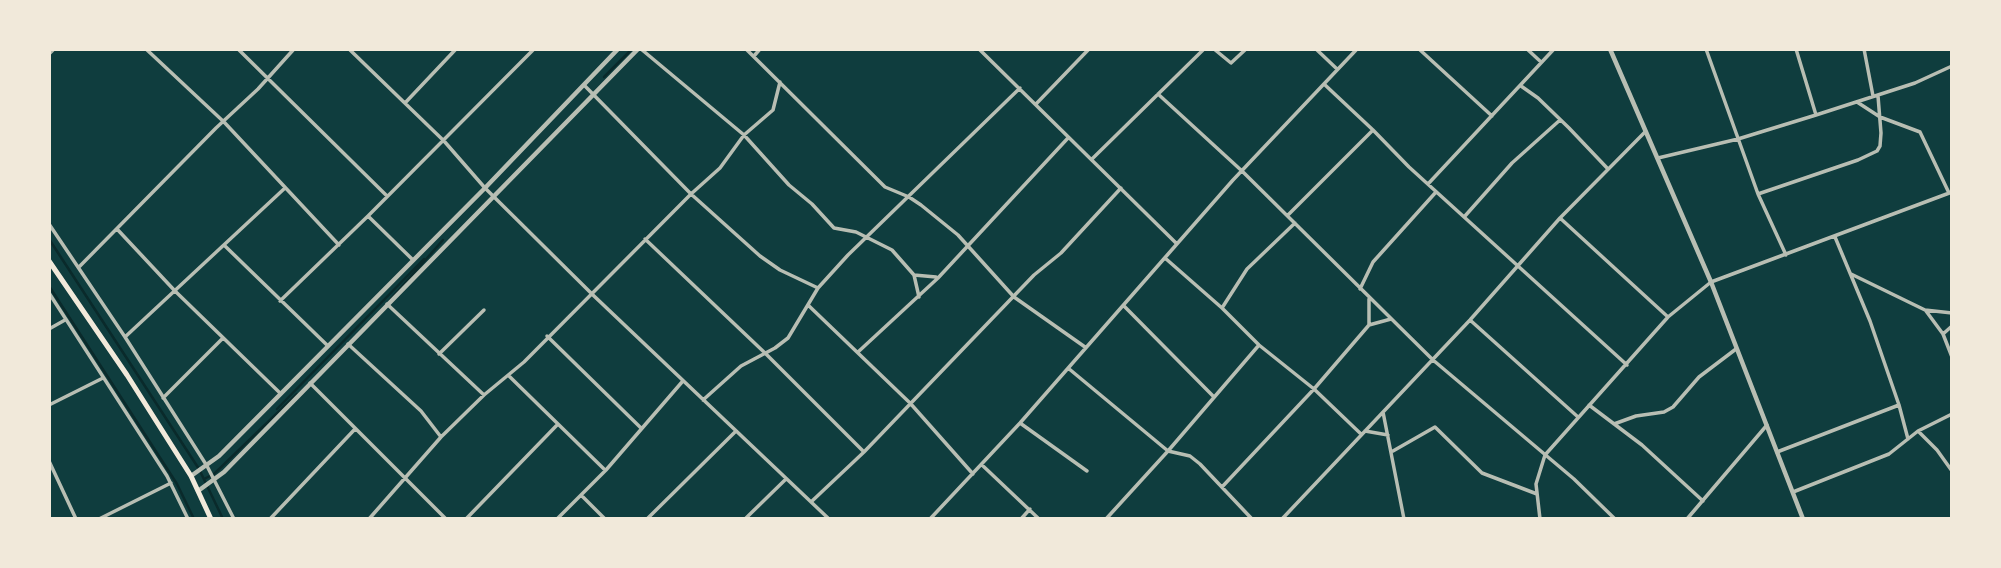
<!DOCTYPE html>
<html>
<head>
<meta charset="utf-8">
<style>
	body { margin:0 }
	#map { position:relative; width:2001px; height:568px; overflow:hidden; background:#0f3d3e; font-family:"Fira Sans",sans-serif }
	canvas { display:block }
	.frame { position:absolute; inset:0; border:51px solid #f1e9da; pointer-events:none }
</style>
</head>
<body>
<div id="map">
<canvas width="2001" height="568"></canvas>
<div class="frame"></div>
</div>
<script>
const context = document.querySelector('canvas').getContext('2d');
context.lineJoin = 'round';
function shape(rows) {
  const path = new Path2D();
  for (const r of rows) {
    path.moveTo(r[0], r[1]);
    for (let i = 2; i < r.length; i += 2) path.lineTo(r[i], r[i + 1]);
  }
  return path;
}
function strokePath(path, color, width, dash) {
  context.strokeStyle = color;
  context.lineWidth = width;
  context.lineCap = dash ? 'butt' : 'round';
  context.setLineDash(dash || []);
  context.stroke(path);
}
strokePath(shape([
	[604,77,632,49],
	[49,239,199,469,223,519],
	[49,286,177,484,194,519],
	[390,300,443,240],
	[277,409,424,259],
	[204,479,214,474,297,394]
]), '#0a2a2b', 2.5);
strokePath(shape([
	[146,49,224,122,339,245],
	[238,49,387,196],
	[349,49,444,141,485,188,594,296,829,519],
	[641,49,744,135,789,185,812,204,834,228,856,232,892,250,914,275,919,297],
	[746,49,885,187,909,197,921,205,958,235,1014,297,1085,347],
	[979,49,1177,244],
	[1214,49,1231,63,1246,49],
	[1316,49,1337,69],
	[1419,49,1492,116],
	[1527,49,1541,62],
	[1706,49,1758,194,1786,255],
	[1796,49,1816,115],
	[1864,49,1873,96],
	[49,54,54,49],
	[754,56,760,49],
	[1324,84,1373,130],
	[584,85,691,194,760,256,780,270,818,288],
	[1521,86,1538,98,1569,128,1608,169],
	[1158,94,1242,171,1433,360,1574,479,1615,519],
	[1857,102,1880,117,1920,132,1949,193],
	[405,103,456,49],
	[1036,104,1089,49],
	[1658,158,1738,139,1816,115,1915,83,1952,66],
	[1092,159,1204,49],
	[1428,184,1554,49],
	[1758,194,1858,160,1877,151,1880,146,1881,133,1878,96],
	[1288,215,1373,130,1409,167,1627,365],
	[368,216,413,260],
	[1465,216,1512,163,1560,120],
	[1560,218,1668,317],
	[49,224,125,337,207,466,234,519],
	[117,229,175,291,280,393],
	[1835,237,1870,321,1899,405],
	[645,239,765,353,864,452],
	[225,246,328,346],
	[1165,258,1222,308,1259,345,1314,389,1361,434],
	[79,267,216,128,258,89,294,49],
	[1851,274,1925,310,1952,313],
	[914,275,936,277],
	[1360,289,1373,262,1436,192],
	[49,293,167,476,188,519],
	[280,301,368,216,534,49],
	[387,304,484,395],
	[808,305,910,403,973,474],
	[1124,306,1213,396],
	[1222,308,1247,269,1295,223],
	[1926,311,1943,334,1952,357],
	[1470,320,1578,417],
	[1369,325,1369,299],
	[49,329,65,320],
	[1943,334,1952,326],
	[547,336,641,428],
	[125,337,285,188],
	[348,344,421,411,441,437],
	[858,352,938,278,1068,138],
	[439,354,484,310],
	[1068,368,1168,451,1190,456,1200,464,1252,519],
	[509,376,605,470],
	[310,383,446,519],
	[163,398,223,338],
	[703,400,741,366,775,348,788,338,818,288,848,255,1020,88],
	[49,405,103,378],
	[1589,405,1642,445,1703,501],
	[1383,412,1404,519],
	[1020,423,1087,471],
	[1614,424,1636,416,1664,412,1673,407,1699,377,1736,349],
	[1365,431,1388,435],
	[1918,431,1937,450,1952,471],
	[1393,451,1435,427,1482,473,1537,494],
	[1777,452,1899,405,1908,439],
	[49,461,76,519],
	[982,465,1039,519],
	[1222,487,1314,389,1369,325,1391,319],
	[1793,492,1889,454,1918,431,1952,414],
	[581,495,605,519],
	[811,502,864,452,1034,275,1061,253,1121,188],
	[99,519,171,483],
	[270,519,355,429],
	[369,519,441,437,484,395,524,362,691,194,720,168,744,135,773,110,780,82],
	[466,519,558,424],
	[557,519,606,470,682,382],
	[647,519,736,431],
	[745,519,786,479],
	[930,519,1020,423,1233,180,1357,49],
	[1021,519,1030,509],
	[1106,519,1168,451,1259,345],
	[1282,519,1470,320,1560,218,1645,132],
	[1540,519,1536,484,1545,455,1668,317,1711,282,1952,192],
	[1687,519,1767,425]
]), '#b8beb3', 3.5);
strokePath(shape([
	[1610,49,1711,282,1803,519],
	[191,476,219,456,485,188,618,49],
	[198,491,224,472,638,49]
]), '#b8beb3', 4.5);
strokePath(shape([
	[49,261,127,375,191,476,211,519]
]), '#f1e9da', 5);
</script>
</body>
</html>
